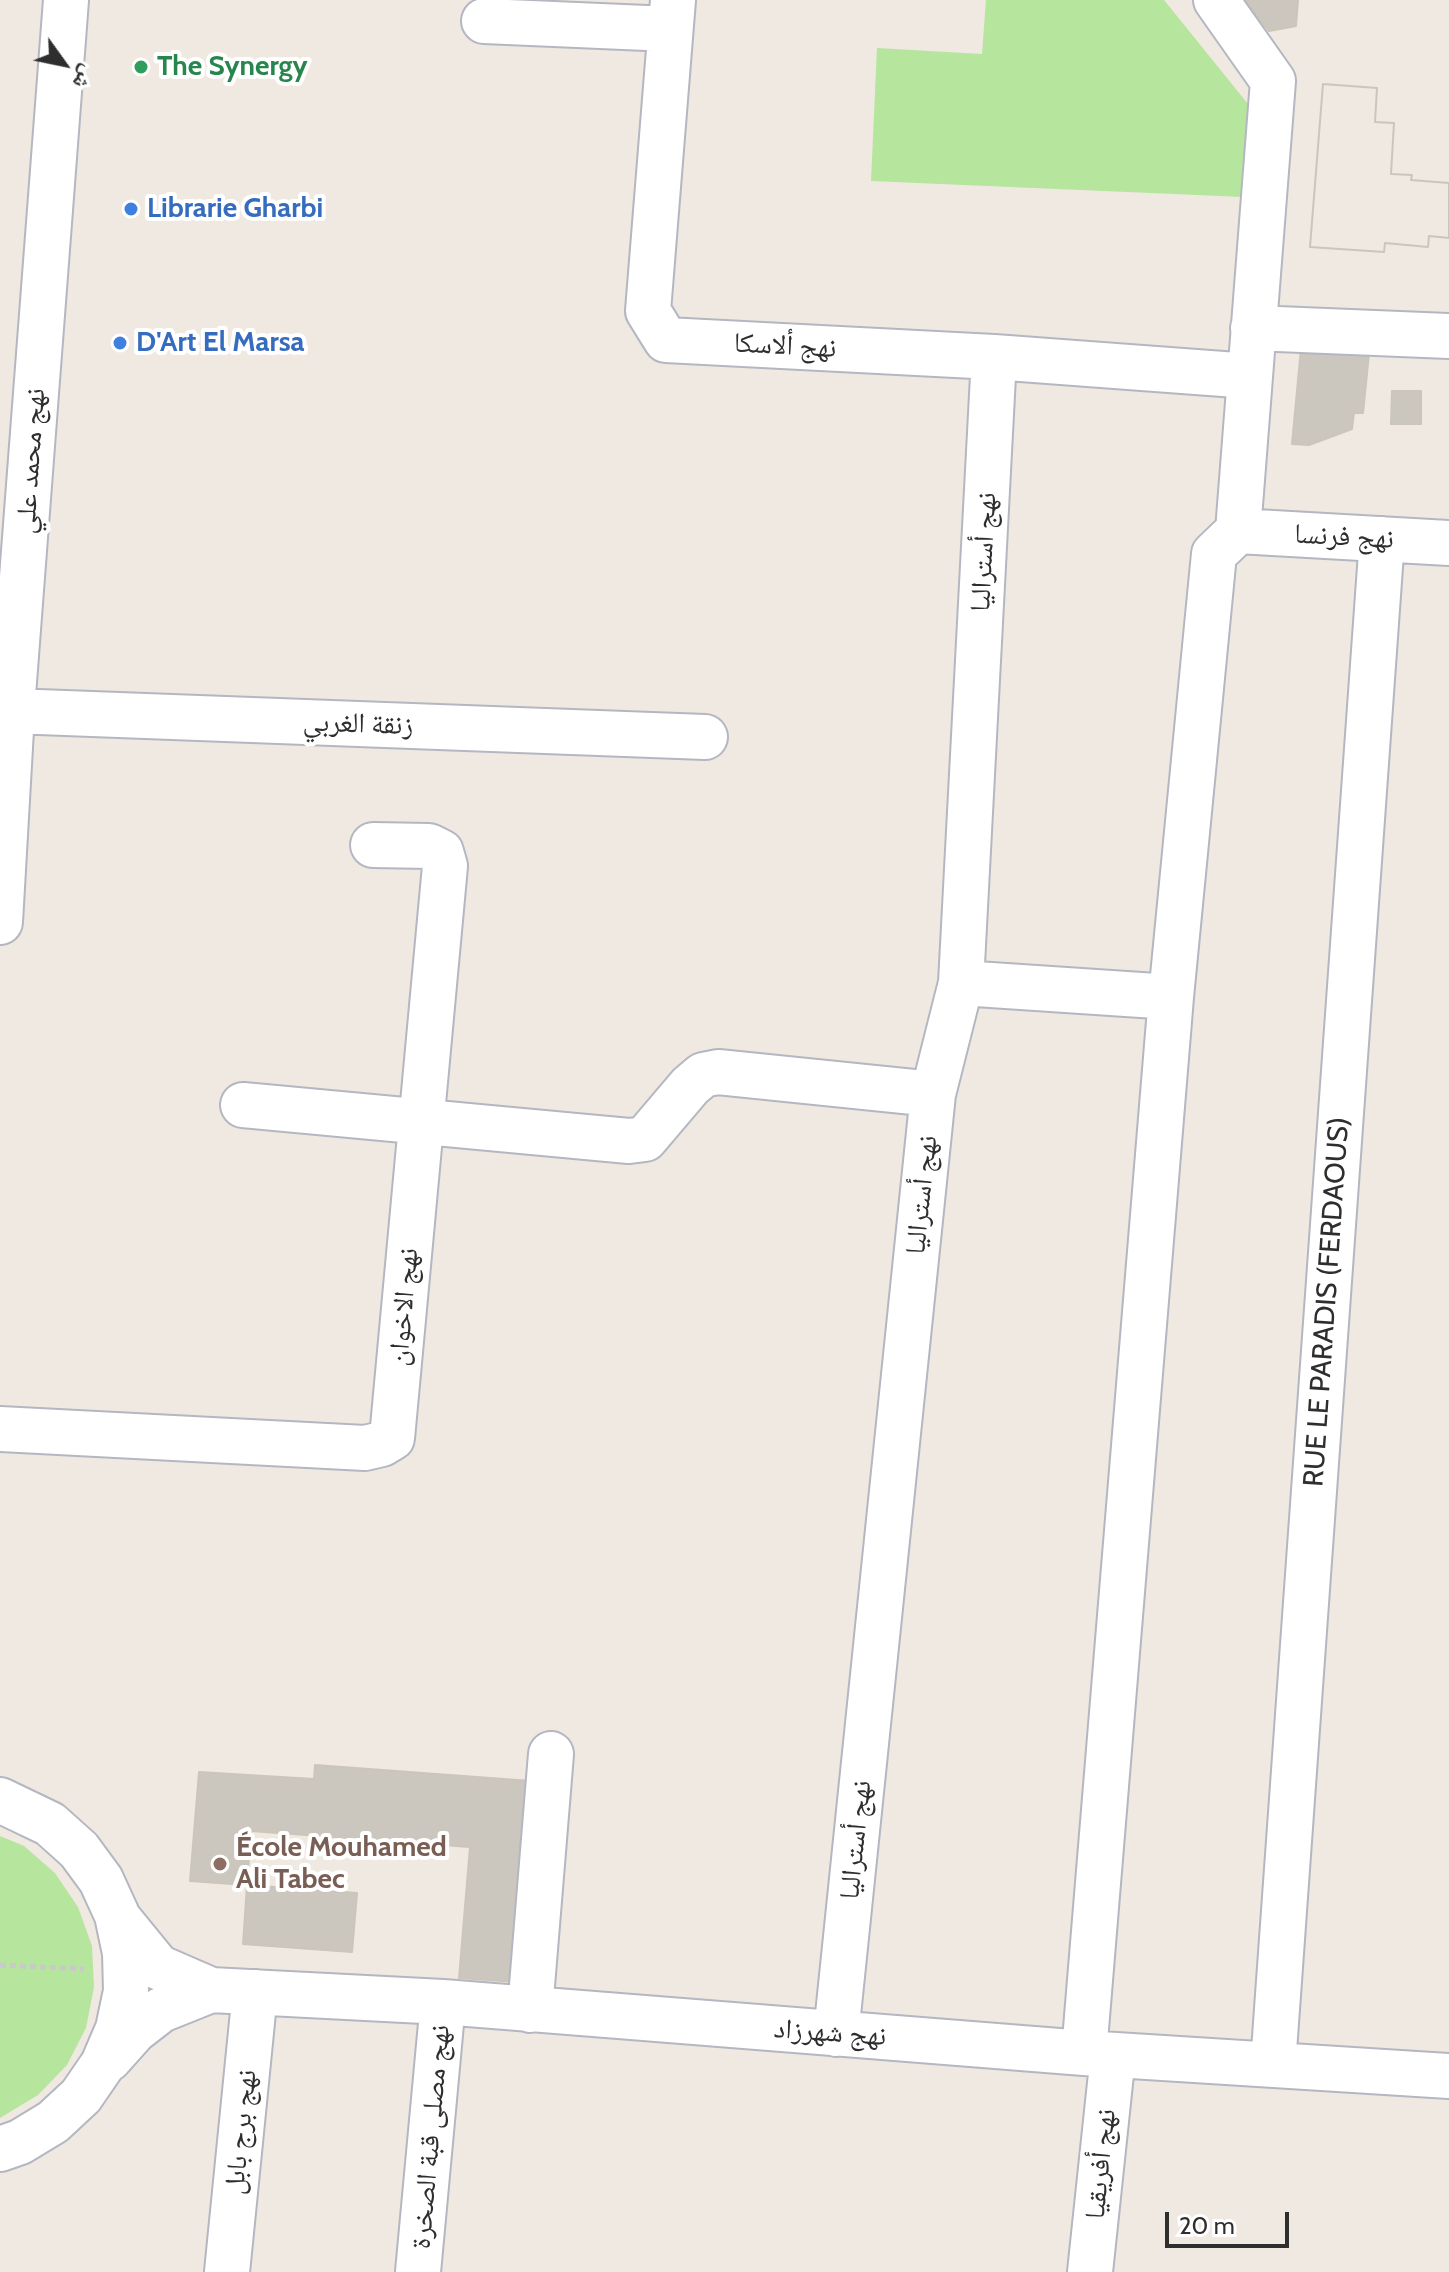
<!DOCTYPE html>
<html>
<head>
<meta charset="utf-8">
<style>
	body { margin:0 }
	#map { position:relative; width:1449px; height:2272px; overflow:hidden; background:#efe9e1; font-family:Cabin,"Noto Naskh Arabic",sans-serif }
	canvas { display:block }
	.north { position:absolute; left:24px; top:24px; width:80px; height:80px; -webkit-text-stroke:6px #fff; paint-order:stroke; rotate:123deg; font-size:22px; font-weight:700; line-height:32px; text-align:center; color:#2e2e2e }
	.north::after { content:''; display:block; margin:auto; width:28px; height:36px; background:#2e2e2e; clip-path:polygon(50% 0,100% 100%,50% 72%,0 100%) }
	.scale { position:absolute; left:1165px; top:2212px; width:124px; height:36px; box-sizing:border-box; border:4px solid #2e2e2e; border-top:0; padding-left:10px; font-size:24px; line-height:28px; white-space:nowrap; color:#2e2e2e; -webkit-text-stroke:6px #fff; paint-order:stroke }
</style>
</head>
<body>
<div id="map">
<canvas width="1449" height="2272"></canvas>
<div class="north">ش</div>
<div class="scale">20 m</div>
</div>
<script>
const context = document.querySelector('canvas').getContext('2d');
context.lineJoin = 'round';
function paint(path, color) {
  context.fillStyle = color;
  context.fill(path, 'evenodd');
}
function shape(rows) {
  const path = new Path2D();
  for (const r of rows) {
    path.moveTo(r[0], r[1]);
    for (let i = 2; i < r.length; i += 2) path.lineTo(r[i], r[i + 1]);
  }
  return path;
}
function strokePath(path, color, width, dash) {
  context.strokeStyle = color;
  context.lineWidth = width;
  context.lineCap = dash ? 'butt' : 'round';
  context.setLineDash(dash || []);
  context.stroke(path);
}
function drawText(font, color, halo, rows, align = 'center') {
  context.font = font + ' Cabin,"Noto Naskh Arabic",sans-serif';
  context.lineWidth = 8;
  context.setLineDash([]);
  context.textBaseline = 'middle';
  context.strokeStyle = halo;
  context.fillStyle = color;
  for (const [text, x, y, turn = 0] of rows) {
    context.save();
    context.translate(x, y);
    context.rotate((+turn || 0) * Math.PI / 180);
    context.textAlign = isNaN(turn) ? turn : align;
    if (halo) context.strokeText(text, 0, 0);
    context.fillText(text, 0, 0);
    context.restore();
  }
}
paint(shape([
	[986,0,1164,0,1248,104,1243,197,871,181,877,48,982,54],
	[0,1836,24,1846,55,1873,78,1907,92,1946,94,1987,86,2028,67,2065,38,2095,0,2118]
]), '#b6e59e');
const building = shape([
	[1244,0,1298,0,1296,26,1269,31,1244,0],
	[1323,84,1377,88,1375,122,1394,123,1391,174,1412,175,1411,180,1449,183,1449,238,1429,236,1428,247,1385,243,1384,252,1310,247,1323,84],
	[1323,84,1377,88,1375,122,1394,123,1391,174,1412,175,1411,180,1449,183,1449,238,1429,236,1428,247,1385,243,1384,252,1310,247,1323,84],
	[1301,348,1369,354,1363,413,1354,413,1352,429,1309,445,1292,444,1301,348],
	[1392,391,1421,391,1421,424,1391,424,1392,391],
	[315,1765,531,1781,516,1982,459,1978,470,1847,251,1831,247,1885,190,1881,199,1772,314,1779,315,1765],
	[247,1885,357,1893,352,1952,243,1944,247,1885]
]);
paint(building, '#cbc7bf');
strokePath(building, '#cbc5ba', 2);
const minor = shape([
	[673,0,648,311,666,340,994,357,1250,376],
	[484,21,670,29],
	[1253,328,1449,336],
	[1238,531,1449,543],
	[12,711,705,737],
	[0,922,13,695,66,0],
	[961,983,1171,997],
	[243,1105,629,1141,645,1139,690,1086,703,1075,718,1072,933,1094],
	[0,1429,365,1448,382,1444,392,1438,445,866,441,852,429,846,373,845],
	[0,1800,50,1824,79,1850,101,1880,117,1915,125,1953,126,1991,118,2029,103,2064,81,2096,53,2122,20,2142,0,2149],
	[118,1918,158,1967,211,1990,443,2002,1084,2053,1449,2076],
	[530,2010,551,1754],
	[836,2034,933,1094,961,983,994,357],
	[1084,2053,1171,997,1214,554,1238,531,1273,81,1216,0],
	[109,2059,134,2031,161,2010,211,1990],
	[1273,2065,1382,539],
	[227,2272,255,1992],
	[418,2272,443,2002],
	[1090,2272,1113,2055]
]);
strokePath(minor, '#b4b7c1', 48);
strokePath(shape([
	[0,1965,84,1969]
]), '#c9c9c9', 5, [6, 4]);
strokePath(minor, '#fff', 44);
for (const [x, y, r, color] of [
	[141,67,8,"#2e9e5b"],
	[131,209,8,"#3f7fe0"],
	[120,343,8,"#3f7fe0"],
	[220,1864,8,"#8d6e63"]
]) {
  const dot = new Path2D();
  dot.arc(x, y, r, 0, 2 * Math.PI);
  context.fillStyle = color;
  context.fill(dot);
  strokePath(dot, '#fff', 3);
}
drawText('bold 28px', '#27864d', '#fff', [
	["The Synergy",157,67]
], 'left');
drawText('bold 28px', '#366cbe', '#fff', [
	["Librarie Gharbi",147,209],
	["D'Art El Marsa",136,343]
], 'left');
drawText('28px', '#2e2e2e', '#fff', [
	["نهج ألاسكا",785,346,3],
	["نهج محمد علي",31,461,-86],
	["نهج فرنسا",1344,537,3],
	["نهج أستراليا",984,552,-87],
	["زنقة الغربي",358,724,2],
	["نهج أستراليا",922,1195,-84],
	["RUE LE PARADIS (FERDAOUS)",1327,1302,-86],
	["نهج الاخوان",404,1307,-85],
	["نهج أستراليا",856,1840,-84],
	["نهج شهرزاد",830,2033,4],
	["نهج برج بابل",241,2132,-84],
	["نهج مصلى قبة الصخرة",431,2137,-85],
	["نهج أفريقيا",1101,2164,-84]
]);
drawText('bold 28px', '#785e54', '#fff', [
	["École Mouhamed",236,1848],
	["Ali Tabec",236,1880]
], 'left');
</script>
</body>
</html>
